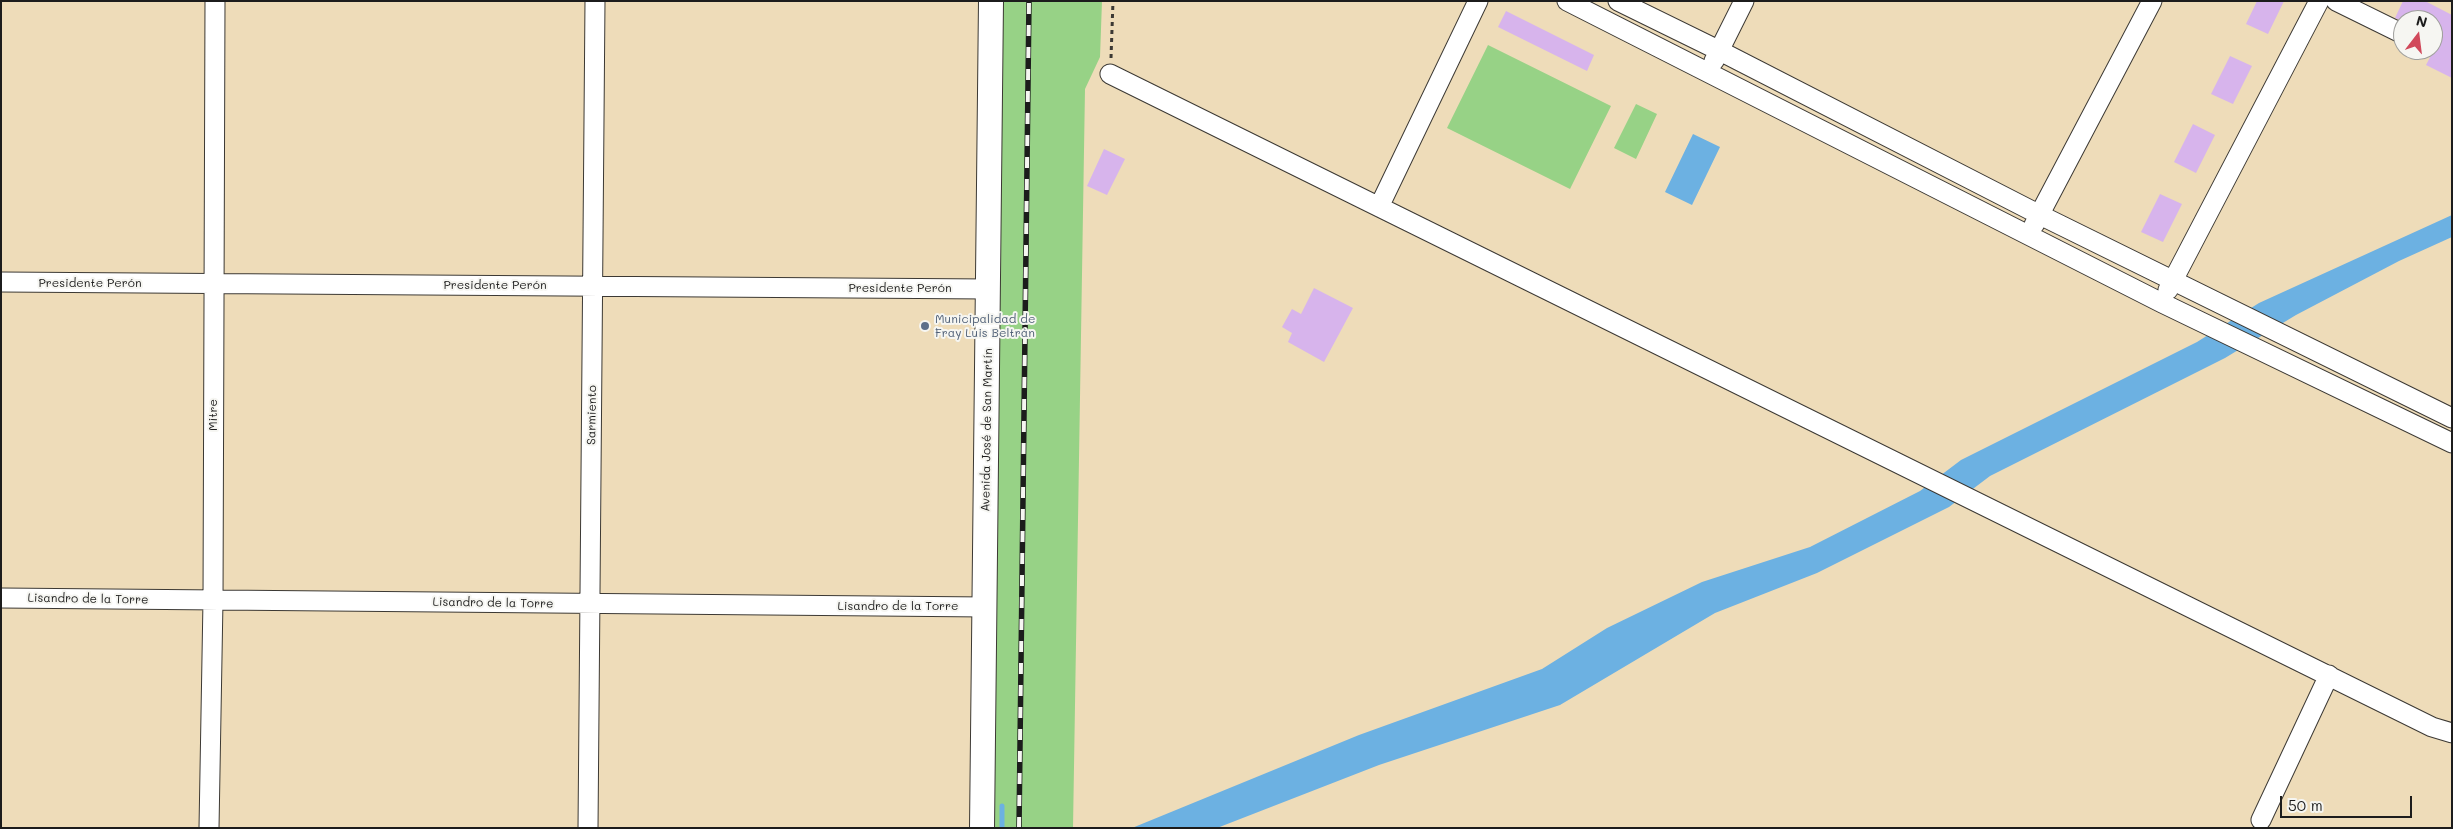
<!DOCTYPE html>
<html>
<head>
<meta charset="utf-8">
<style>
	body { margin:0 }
	#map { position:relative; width:2453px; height:829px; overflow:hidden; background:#eedcb9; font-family:Mali,sans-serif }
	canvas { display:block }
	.frame { position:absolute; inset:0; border:2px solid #1c1c1c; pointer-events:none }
	.north { position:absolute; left:2393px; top:10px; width:50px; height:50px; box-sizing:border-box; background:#f6f6f2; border:1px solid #9f9f9c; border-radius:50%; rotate:15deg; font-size:14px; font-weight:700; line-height:20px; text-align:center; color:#1c1c1c }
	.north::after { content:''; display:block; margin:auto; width:18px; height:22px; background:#d1495b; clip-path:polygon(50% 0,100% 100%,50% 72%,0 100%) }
	.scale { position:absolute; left:2280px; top:796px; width:132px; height:22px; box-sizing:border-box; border:2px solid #1c1c1c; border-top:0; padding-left:6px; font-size:15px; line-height:18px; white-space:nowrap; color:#1c1c1c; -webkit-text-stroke:4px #f6f6f2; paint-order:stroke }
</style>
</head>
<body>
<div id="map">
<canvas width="2453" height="829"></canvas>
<div class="frame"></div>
<div class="north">N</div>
<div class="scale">50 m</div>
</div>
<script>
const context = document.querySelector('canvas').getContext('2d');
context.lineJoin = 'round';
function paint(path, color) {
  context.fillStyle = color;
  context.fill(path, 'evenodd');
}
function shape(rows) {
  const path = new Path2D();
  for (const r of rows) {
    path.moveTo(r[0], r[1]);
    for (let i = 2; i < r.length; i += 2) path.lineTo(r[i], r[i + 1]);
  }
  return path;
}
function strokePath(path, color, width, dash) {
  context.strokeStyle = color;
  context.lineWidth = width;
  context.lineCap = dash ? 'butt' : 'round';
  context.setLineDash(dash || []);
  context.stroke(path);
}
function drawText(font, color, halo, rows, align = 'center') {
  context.font = font + ' Mali,sans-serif';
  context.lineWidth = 4;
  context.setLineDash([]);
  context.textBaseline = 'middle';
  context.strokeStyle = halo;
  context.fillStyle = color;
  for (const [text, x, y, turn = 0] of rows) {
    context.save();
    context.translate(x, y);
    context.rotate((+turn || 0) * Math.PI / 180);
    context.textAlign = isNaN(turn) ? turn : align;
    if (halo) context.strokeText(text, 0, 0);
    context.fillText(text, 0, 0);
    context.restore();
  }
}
paint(shape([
	[991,1,1102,1,1100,57,1085,89,1073,828,982,828],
	[1488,45,1611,106,1570,189,1447,128],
	[1636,104,1657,114,1636,159,1614,148]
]), '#97d286');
paint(shape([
	[1693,134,1720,147,1692,205,1665,192],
	[2452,215,2452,237,2399,261,2296,315,2225,358,1990,476,1949,507,1817,573,1715,613,1560,705,1379,765,1217,828,1132,828,1359,735,1542,669,1607,628,1702,582,1810,547,1920,491,1961,460,2197,342,2259,303]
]), '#6cb1e2');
strokePath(shape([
	[1002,828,1002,806]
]), '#6cb1e2', 5);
paint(shape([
	[2257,1,2284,1,2268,34,2246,24],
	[2403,1,2425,1,2452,15,2452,78,2426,65,2438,42,2433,40,2433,20,2400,20,2395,18],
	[1506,11,1594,55,1587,71,1498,27],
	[2230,56,2252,66,2233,104,2211,94],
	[2193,124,2215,135,2196,173,2174,162],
	[1104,149,1125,159,1107,195,1087,186],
	[2160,194,2182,204,2163,242,2141,232],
	[1314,288,1353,308,1324,362,1288,342,1292,333,1282,327,1292,309,1301,314]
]), '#d7b4ec');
const minor = shape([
	[1567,1,2162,303,2452,443],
	[1618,1,1720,51,2040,215,2452,418],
	[2336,1,2403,34],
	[1714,61,1744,1],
	[1110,74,2432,727,2452,733],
	[1379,207,1478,1],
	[2034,225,2152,1],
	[1,282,988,289],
	[2168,290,2319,1],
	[1,598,986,607],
	[2261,820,2329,675],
	[209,828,213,600,215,1],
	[588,828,595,1]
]);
const major = shape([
	[982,828,991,1]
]);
strokePath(minor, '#3c3934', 21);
strokePath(major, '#3c3934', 26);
strokePath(shape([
	[1111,58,1113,1]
]), '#3c3934', 3, [4, 4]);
strokePath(minor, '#fff', 19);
strokePath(major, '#fff', 24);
const rail = shape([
	[1019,828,1029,1]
]);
strokePath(rail, '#1c1c1c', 5.5);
strokePath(rail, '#f6f6f2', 4, [11]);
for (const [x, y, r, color] of [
	[925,326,5,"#5c6f8a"]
]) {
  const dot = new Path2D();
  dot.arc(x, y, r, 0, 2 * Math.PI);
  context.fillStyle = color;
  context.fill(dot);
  strokePath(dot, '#f6f6f2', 2);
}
drawText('12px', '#1c1c1c', '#f6f6f2', [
	["Presidente Perón",90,283],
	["Presidente Perón",495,285],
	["Presidente Perón",900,288],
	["Mitre",213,415,-90],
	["Sarmiento",592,415,-89],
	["Avenida José de San Martín",987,430,-89],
	["Lisandro de la Torre",88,599,1],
	["Lisandro de la Torre",493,603,1],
	["Lisandro de la Torre",898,606]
]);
drawText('12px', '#4e5e75', '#f6f6f2', [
	["Municipalidad de",935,319],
	["Fray Luis Beltrán",935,333]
], 'left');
</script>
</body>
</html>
